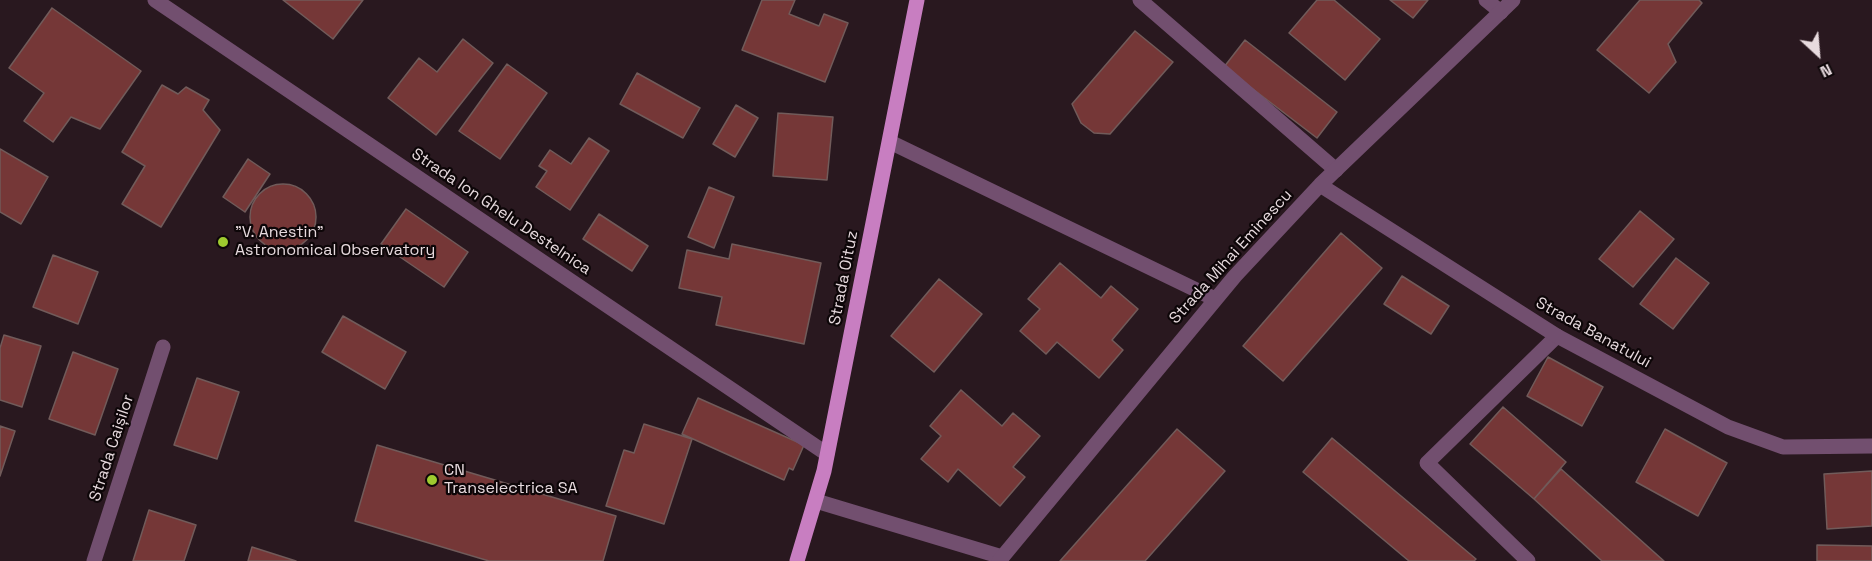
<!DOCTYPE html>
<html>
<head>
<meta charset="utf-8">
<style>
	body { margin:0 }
	#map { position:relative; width:1872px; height:561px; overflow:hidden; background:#29181f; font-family:"Space Grotesk",sans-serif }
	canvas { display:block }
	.north { position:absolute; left:1788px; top:24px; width:60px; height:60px; -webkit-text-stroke:4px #0d0608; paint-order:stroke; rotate:154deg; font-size:16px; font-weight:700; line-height:24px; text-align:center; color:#e7dade }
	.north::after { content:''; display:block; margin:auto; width:21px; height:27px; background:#e7dade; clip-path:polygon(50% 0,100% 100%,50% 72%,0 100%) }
</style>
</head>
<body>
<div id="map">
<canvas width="1872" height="561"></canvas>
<div class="north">N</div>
</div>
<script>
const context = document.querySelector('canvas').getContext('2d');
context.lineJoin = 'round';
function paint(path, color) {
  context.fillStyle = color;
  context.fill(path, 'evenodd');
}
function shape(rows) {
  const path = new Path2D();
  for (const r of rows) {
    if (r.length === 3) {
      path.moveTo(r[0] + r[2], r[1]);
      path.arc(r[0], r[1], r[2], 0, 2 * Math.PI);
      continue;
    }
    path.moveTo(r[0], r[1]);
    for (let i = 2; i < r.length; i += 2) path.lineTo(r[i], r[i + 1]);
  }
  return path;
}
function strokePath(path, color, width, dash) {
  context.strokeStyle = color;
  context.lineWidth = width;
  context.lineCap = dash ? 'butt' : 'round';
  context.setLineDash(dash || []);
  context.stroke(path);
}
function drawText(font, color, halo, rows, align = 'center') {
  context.font = font + ' "Space Grotesk",sans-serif';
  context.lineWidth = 4.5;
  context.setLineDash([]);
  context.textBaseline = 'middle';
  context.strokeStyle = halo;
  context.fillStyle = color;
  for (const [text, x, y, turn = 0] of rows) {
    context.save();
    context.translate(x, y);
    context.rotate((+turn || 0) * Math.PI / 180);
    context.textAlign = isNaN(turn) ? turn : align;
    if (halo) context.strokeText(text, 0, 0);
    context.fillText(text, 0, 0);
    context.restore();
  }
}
const building = shape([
	[283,0,363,0,333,39,283,0],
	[762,0,795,0,789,14,819,26,824,14,848,23,825,82,742,50,762,0],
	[1317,0,1334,0,1380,39,1345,80,1289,33,1317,0],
	[1390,0,1428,0,1413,18,1390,0],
	[1640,0,1699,0,1702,3,1668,44,1676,62,1649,93,1597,50,1640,0],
	[52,8,141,71,100,129,71,117,53,142,24,121,44,93,9,68,52,8],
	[1135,31,1173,62,1110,134,1094,133,1081,123,1072,104,1135,31],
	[463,39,493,63,436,135,388,98,419,58,437,72,463,39],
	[1245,40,1337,112,1317,138,1224,67,1245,40],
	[507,64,547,93,500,159,459,131,507,64],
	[637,73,700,108,683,138,620,104,637,73],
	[162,85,178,94,186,87,209,100,203,110,220,130,161,227,122,204,145,166,122,152,162,85],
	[736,105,758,118,735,157,713,144,736,105],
	[778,113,833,117,827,180,773,176,778,113],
	[589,138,609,151,570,210,536,187,547,171,539,166,550,150,571,164,589,138],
	[0,149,48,177,21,224,0,212,0,149],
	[248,159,270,174,245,212,223,197,248,159],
	[283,217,33],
	[709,187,734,197,714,248,688,237,709,187],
	[406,209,468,252,444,287,381,244,406,209],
	[1640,211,1674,239,1633,287,1599,259,1640,211],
	[599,214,648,246,632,271,583,239,599,214],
	[1341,233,1382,268,1283,381,1243,346,1341,233],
	[732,244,821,263,804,344,716,325,722,297,679,288,687,250,729,259,732,244],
	[53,255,98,272,78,324,33,307,53,255],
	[1676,258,1709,283,1673,329,1640,304,1676,258],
	[1060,263,1101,298,1111,286,1138,309,1112,340,1123,350,1099,378,1057,342,1046,354,1020,331,1040,309,1028,299,1060,263],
	[1402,276,1449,306,1431,334,1384,304,1402,276],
	[939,279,982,314,934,372,891,336,939,279],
	[343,316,406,352,385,389,322,352,343,316],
	[4,335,41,346,22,407,0,400,0,348,4,335],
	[73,352,118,369,95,435,49,419,73,352],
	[1548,357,1603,387,1582,426,1527,396,1548,357],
	[197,378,239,392,217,459,174,445,197,378],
	[961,390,1002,426,1013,413,1040,436,1013,467,1025,477,1000,506,958,469,948,482,921,459,941,436,930,426,961,390],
	[698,398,804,445,793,470,789,468,784,480,682,434,698,398],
	[1503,407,1566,462,1534,499,1470,444,1503,407],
	[644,424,692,439,664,524,606,506,624,450,634,453,644,424],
	[0,426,15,431,0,476,0,426],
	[1177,429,1225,471,1145,561,1060,561,1177,429],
	[1665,429,1727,463,1698,516,1636,482,1665,429],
	[1332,438,1476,559,1474,561,1409,561,1303,472,1332,438],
	[377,445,616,516,603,561,489,561,355,521,377,445],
	[1561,469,1664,561,1602,561,1534,499,1561,469],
	[1872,471,1872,526,1827,529,1824,474,1872,471],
	[149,510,196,525,184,561,133,561,149,510],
	[1817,545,1872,546,1872,561,1817,561,1817,545],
	[252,547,296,561,248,561,252,547]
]);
paint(building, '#753737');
strokePath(building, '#715b5a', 1.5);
strokePath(shape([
	[1140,0,1336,170],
	[1486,0,1501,12],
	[816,501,1002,557],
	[1528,561,1427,463,1557,336]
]), '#724f6f', 15);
strokePath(shape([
	[155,0,827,454],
	[890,142,1215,299],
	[1320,185,1557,336,1728,427,1783,447,1872,446],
	[94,561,163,347],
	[999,561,1235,276,1320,185,1513,0]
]), '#724f6f', 15);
strokePath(shape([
	[797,561,824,471,917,0]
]), '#c87ec1', 15);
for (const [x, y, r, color] of [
	[223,242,6,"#9eca2f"],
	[432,480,6,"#9eca2f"]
]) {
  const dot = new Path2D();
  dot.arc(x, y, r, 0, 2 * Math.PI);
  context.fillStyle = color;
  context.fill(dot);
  strokePath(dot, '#0d0608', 2);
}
drawText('16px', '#e7dade', '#0d0608', [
	["Strada Ion Ghelu Destelnica",501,212,34],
	["Strada Mihai Eminescu",1231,257,-48],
	["Strada Oituz",844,278,-79],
	["Strada Banatului",1593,333,29],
	["Strada Caișilor",112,448,-72]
]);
drawText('16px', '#e7dade', '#0d0608', [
	["\"V. Anestin\"",235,233],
	["Astronomical Observatory",235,251],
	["CN",444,471],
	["Transelectrica SA",444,489]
], 'left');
</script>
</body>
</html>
